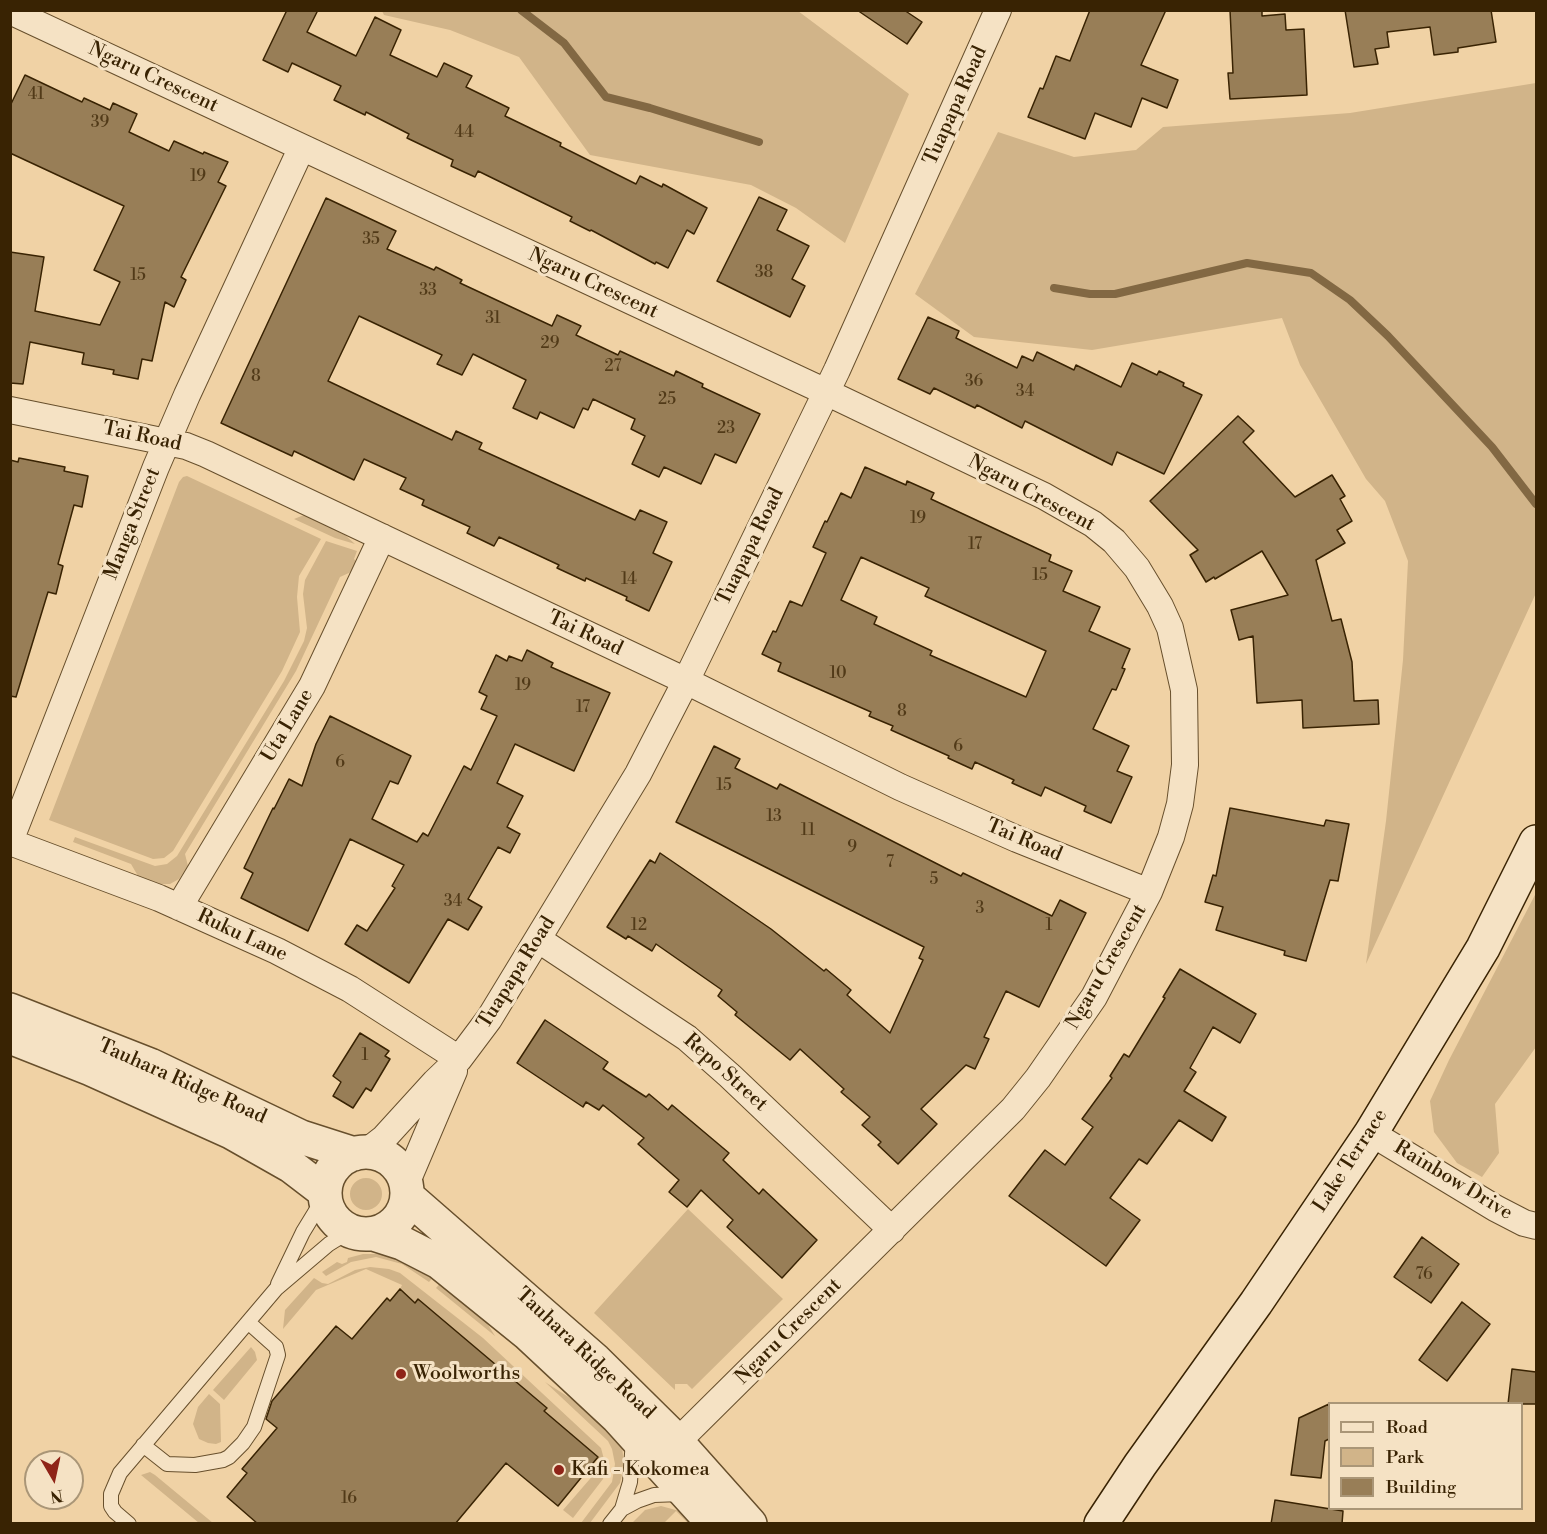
<!DOCTYPE html>
<html>
<head>
<meta charset="utf-8">
<style>
	body { margin:0 }
	#map { position:relative; width:1547px; height:1534px; overflow:hidden; background:#f0d2a5; font-family:"Libre Bodoni",serif }
	canvas { display:block }
	.frame { position:absolute; inset:0; border:12px solid #392303; pointer-events:none }
	.legend { position:absolute; left:1328px; top:1402px; width:195px; height:108px; box-sizing:border-box; background:#f5e2c4; border:2px solid #aa9677; margin:0; padding:8px 10px; list-style:none; font-size:18px; color:#392303 }
	.legend li { display:flex; align-items:center; gap:12px; height:30px }
	.legend b { width:30px; border:2px solid #aa9677 }
	.north { position:absolute; left:24px; top:1450px; width:60px; height:60px; box-sizing:border-box; background:#f5e2c4; border:2px solid #aa9677; border-radius:50%; rotate:171deg; font-size:16px; font-weight:700; line-height:24px; text-align:center; color:#392303 }
	.north::after { content:''; display:block; margin:auto; width:21px; height:27px; background:#8f2418; clip-path:polygon(50% 0,100% 100%,50% 72%,0 100%) }
</style>
</head>
<body>
<div id="map">
<canvas width="1547" height="1534"></canvas>
<div class="frame"></div>
<ul class="legend">
<li><b style="height:8px;background:#f5e2c4"></b>Road</li>
<li><b style="height:16px;background:#d1b489"></b>Park</li>
<li><b style="height:16px;background:#987e57"></b>Building</li>
</ul>
<div class="north">N</div>
</div>
<script>
const context = document.querySelector('canvas').getContext('2d');
context.lineJoin = 'round';
function paint(path, color) {
  context.fillStyle = color;
  context.fill(path, 'evenodd');
}
function shape(rows) {
  const path = new Path2D();
  for (const r of rows) {
    if (r.length === 3) {
      path.moveTo(r[0] + r[2], r[1]);
      path.arc(r[0], r[1], r[2], 0, 2 * Math.PI);
      continue;
    }
    path.moveTo(r[0], r[1]);
    for (let i = 2; i < r.length; i += 2) path.lineTo(r[i], r[i + 1]);
  }
  return path;
}
function strokePath(path, color, width, dash) {
  context.strokeStyle = color;
  context.lineWidth = width;
  context.lineCap = dash ? 'butt' : 'round';
  context.setLineDash(dash || []);
  context.stroke(path);
}
function drawText(font, color, halo, rows, align = 'center') {
  context.font = font + ' "Libre Bodoni",serif';
  context.lineWidth = 6;
  context.setLineDash([]);
  context.textBaseline = 'middle';
  context.strokeStyle = halo;
  context.fillStyle = color;
  for (const [text, x, y, turn = 0] of rows) {
    context.save();
    context.translate(x, y);
    context.rotate((+turn || 0) * Math.PI / 180);
    context.textAlign = isNaN(turn) ? turn : align;
    if (halo) context.strokeText(text, 0, 0);
    context.fillText(text, 0, 0);
    context.restore();
  }
}
paint(shape([
	[382,11,798,11,909,94,845,243,796,208,751,185,590,155,519,57,450,30,384,15],
	[1536,83,1536,593,1366,964,1386,821,1403,660,1408,561,1385,501,1366,479,1300,365,1282,318,1092,350,974,337,915,294,998,132,1074,157,1136,150,1163,127,1350,113],
	[187,476,321,539,299,576,297,597,300,632,282,671,173,851,164,858,153,859,49,820,179,482,183,477],
	[304,515,345,535,355,544,335,538,294,519],
	[326,541,357,551,354,559,356,561,351,572,340,577,296,671,185,854,188,866,179,879,170,884,159,884,138,876,131,864,73,842,75,837,155,866,167,864,177,856,284,681,304,641,307,628,303,594,305,580],
	[1536,893,1536,1047,1495,1104,1499,1153,1482,1177,1457,1163,1434,1132,1430,1101,1449,1060],
	[366,1194,16],
	[688,1209,783,1299,692,1389,687,1384,675,1384,675,1390,594,1313],
	[363,1254,390,1254,436,1274,429,1282,402,1264,376,1257,351,1262,326,1276,322,1272,337,1262,342,1264,347,1262,348,1258],
	[370,1267,389,1269,400,1273,483,1338,601,1448,606,1467,603,1479,573,1518,563,1510,602,1465,597,1459,598,1457,553,1419,542,1414,547,1407,418,1300,415,1303,400,1289,402,1285,366,1269,316,1290,283,1329,285,1310,314,1278,322,1283,328,1284,355,1270],
	[443,1280,479,1310,495,1336,436,1288],
	[251,1347,255,1352,257,1360,224,1400,213,1390],
	[545,1382,592,1412,622,1446,624,1466,619,1468,619,1473,622,1475,620,1483,590,1523,581,1523,612,1482,615,1464,612,1449,608,1441],
	[209,1394,220,1404,221,1442,216,1444,208,1443,199,1439,193,1424,198,1407],
	[150,1472,155,1475,213,1523,199,1523,141,1475],
	[661,1506,683,1512,683,1516,694,1521,688,1523,676,1511,664,1523,631,1524,645,1510]
]), '#d1b489');
strokePath(shape([
	[521,10,564,43,606,97,650,108,759,142],
	[1054,288,1090,294,1115,294,1247,263,1311,273,1350,300,1388,336,1492,447,1536,504]
]), '#826843', 8);
const building = shape([
	[287,10,318,10,307,32,356,56,375,17,401,30,390,55,437,77,444,63,472,76,466,87,509,108,505,116,561,143,560,146,636,184,640,176,662,187,663,184,707,208,694,234,687,230,668,268,656,262,655,264,591,230,590,231,570,221,572,217,478,171,475,177,451,166,453,160,407,138,409,134,366,112,365,115,334,100,341,86,292,63,288,72,263,60,287,10],
	[857,10,904,10,922,22,907,44,857,10],
	[1090,10,1166,10,1141,65,1178,80,1167,108,1142,98,1131,127,1095,113,1085,139,1028,117,1040,88,1043,89,1056,56,1070,61,1090,10],
	[1230,10,1262,10,1262,16,1285,14,1286,30,1304,29,1307,95,1230,99,1228,73,1233,73,1230,10],
	[1345,10,1491,10,1496,42,1458,48,1458,52,1434,55,1430,27,1387,32,1389,47,1375,49,1378,64,1354,67,1345,10],
	[25,75,82,102,84,98,110,110,113,103,137,114,129,132,169,151,174,141,203,154,204,152,228,162,218,182,226,186,181,277,186,280,174,307,165,302,152,361,142,359,138,379,113,374,114,370,82,364,84,353,30,342,23,384,10,383,10,252,44,257,35,311,100,325,120,282,94,270,124,206,10,153,10,106,25,75],
	[759,197,787,210,777,230,809,246,792,279,805,286,790,317,717,281,759,197],
	[326,198,396,231,387,249,434,270,436,267,462,280,460,283,552,326,557,315,581,326,576,335,618,355,620,351,674,376,676,371,703,384,702,387,760,414,736,463,715,454,701,484,664,467,659,477,632,464,645,436,631,429,635,419,593,399,588,410,583,408,574,428,540,412,537,419,513,408,526,380,473,354,462,375,437,364,442,355,359,316,328,381,452,440,456,431,482,443,479,449,635,520,640,510,667,522,653,553,672,562,649,611,626,600,627,597,586,578,585,581,557,568,559,565,499,537,494,546,467,533,470,527,422,505,424,500,400,489,406,478,364,459,354,480,294,451,292,456,221,423,326,198],
	[928,317,959,331,956,338,1017,368,1022,356,1033,361,1037,352,1074,370,1076,365,1121,387,1132,363,1157,375,1159,371,1184,383,1183,386,1202,395,1164,474,1117,452,1112,465,1025,421,1022,428,977,405,975,408,934,388,930,394,898,379,928,317],
	[1238,416,1254,431,1243,442,1295,497,1332,475,1345,496,1340,499,1352,521,1337,530,1345,543,1316,560,1332,621,1341,619,1352,662,1354,701,1378,700,1379,724,1303,728,1302,700,1257,703,1253,636,1239,640,1231,610,1288,595,1262,551,1215,579,1214,577,1206,582,1190,555,1198,550,1150,501,1238,416],
	[19,458,65,467,64,471,88,476,82,507,74,505,58,564,63,566,56,594,48,592,16,697,10,696,10,460,18,462,19,458],
	[865,467,906,485,907,481,934,493,931,499,1051,555,1049,561,1072,571,1063,591,1100,607,1089,631,1130,649,1122,668,1125,669,1116,690,1112,689,1093,729,1129,746,1117,771,1132,777,1111,823,1084,811,1086,806,1045,787,1041,796,1012,783,1014,780,975,762,972,769,948,758,949,756,891,730,893,726,869,716,871,712,778,671,781,663,762,654,773,631,776,632,790,601,802,606,826,553,813,547,825,521,827,522,841,493,851,498,865,467],
	[861,557,929,588,925,596,1046,651,1026,697,930,655,932,651,874,624,877,617,841,600,861,557],
	[527,650,553,663,551,667,610,693,574,771,515,744,497,783,523,796,507,827,520,834,510,853,498,847,468,899,482,907,468,930,448,919,409,983,345,944,357,925,367,931,395,888,392,886,404,865,350,839,308,931,241,898,253,873,244,868,273,808,274,809,289,779,302,786,316,744,330,716,411,756,398,784,390,781,372,819,417,842,423,833,428,836,464,766,471,770,497,716,481,709,487,696,479,692,496,655,507,661,509,656,522,661,527,650],
	[714,746,740,759,735,768,777,789,780,784,961,876,963,873,1052,916,1060,900,1086,913,1039,1007,1006,991,984,1037,989,1039,975,1069,966,1065,921,1109,937,1124,898,1164,878,1145,881,1142,862,1125,870,1117,841,1092,844,1089,800,1049,790,1060,735,1015,737,1012,718,996,722,990,656,944,652,951,628,936,626,939,607,927,650,860,655,863,660,853,771,929,824,971,826,969,851,990,847,995,890,1033,923,960,919,958,924,947,676,822,714,746],
	[1230,808,1324,826,1326,820,1349,824,1338,881,1330,880,1306,961,1284,955,1285,951,1216,930,1223,907,1205,902,1213,875,1216,876,1230,808],
	[1180,969,1256,1014,1240,1043,1213,1027,1190,1068,1196,1072,1184,1091,1226,1117,1212,1141,1179,1120,1147,1164,1139,1159,1110,1198,1140,1220,1106,1266,1009,1196,1045,1150,1065,1165,1093,1127,1082,1119,1112,1078,1110,1076,1124,1054,1129,1057,1165,998,1163,997,1180,969],
	[545,1020,608,1062,603,1069,646,1097,649,1094,668,1110,672,1105,729,1153,723,1160,759,1194,763,1189,817,1240,782,1278,727,1227,733,1220,701,1190,687,1207,669,1192,679,1180,638,1144,644,1138,603,1105,599,1110,586,1102,583,1107,517,1063,545,1020],
	[360,1033,389,1051,385,1056,390,1059,371,1091,366,1088,353,1108,333,1096,341,1082,333,1076,360,1033],
	[1422,1237,1459,1264,1431,1303,1394,1277,1422,1237],
	[400,1289,415,1303,418,1299,547,1408,544,1411,598,1457,558,1506,506,1463,455,1524,258,1524,227,1497,247,1473,242,1469,277,1428,266,1419,272,1401,336,1326,352,1339,387,1298,390,1301,400,1289],
	[1462,1302,1490,1324,1447,1381,1419,1360,1462,1302],
	[1512,1369,1536,1372,1536,1404,1508,1404,1512,1369],
	[1329,1404,1329,1439,1325,1441,1321,1478,1291,1475,1299,1418,1329,1404],
	[1275,1500,1343,1511,1342,1524,1271,1524,1275,1500]
]);
paint(building, '#987e57');
strokePath(building, '#392303', 1.5);
const service = shape([
	[278,1284,303,1232,325,1196],
	[143,1445,167,1464,195,1465,223,1460,229,1457,243,1443,254,1427,278,1355,276,1347,248,1322],
	[622,1509,630,1482,633,1440],
	[129,1524,115,1512,111,1506,111,1494,120,1473,276,1289,329,1244,350,1231],
	[610,1524,622,1509,637,1501,654,1495,681,1494]
]);
const minor = shape([
	[10,11,826,392,1044,496,1093,524,1114,541,1137,568,1160,606,1170,628,1184,690,1185,765,1180,804,1171,837,1149,892,1094,997,1038,1078,1013,1109,677,1442],
	[10,410,186,446,206,454,686,681,900,787,1017,839,1149,892],
	[10,841,156,467,187,395,301,149],
	[10,842,159,898,277,951,350,989,459,1059],
	[179,907,312,686,382,537],
	[539,940,687,1038,730,1076,892,1230],
	[1371,1133,1495,1208,1524,1223,1536,1226],
	[366,1152,384,1138,435,1082,459,1059,489,1019,638,774,686,681,837,370,998,10],
	[406,1184,454,1071]
]);
const tertiary = shape([
	[10,1010,150,1065,301,1137,354,1154],
	[10,1037,91,1069,231,1132,291,1166,325,1192],
	[366,1193,41],
	[407,1196,595,1360,668,1432,750,1524],
	[374,1234,402,1243,439,1262,528,1334,617,1417,714,1524]
]);
const secondary = shape([
	[1101,1524,1140,1465,1256,1303,1371,1133,1483,948,1536,842]
]);
strokePath(service, '#674f2c', 16);
strokePath(minor, '#674f2c', 28);
strokePath(tertiary, '#674f2c', 36);
strokePath(secondary, '#392303', 36);
strokePath(service, '#f5e2c4', 14);
strokePath(minor, '#f5e2c4', 26);
strokePath(tertiary, '#f5e2c4', 33);
strokePath(secondary, '#f5e2c4', 33);
for (const [x, y, r, color] of [
	[401,1374,6,"#8f2418"],
	[559,1470,6,"#8f2418"]
]) {
  const dot = new Path2D();
  dot.arc(x, y, r, 0, 2 * Math.PI);
  context.fillStyle = color;
  context.fill(dot);
  strokePath(dot, '#f5e2c4', 2);
}
drawText('16px', '#513a18', null, [
	["41",36,95],
	["39",100,123],
	["44",464,133],
	["19",198,177],
	["35",371,240],
	["38",764,273],
	["15",138,276],
	["33",428,291],
	["31",493,319],
	["29",550,344],
	["27",613,367],
	["8",256,377],
	["36",974,382],
	["34",1025,392],
	["25",667,400],
	["23",726,429],
	["19",918,519],
	["17",975,545],
	["15",1040,576],
	["14",629,580],
	["10",838,674],
	["19",523,686],
	["17",583,708],
	["8",902,712],
	["6",958,747],
	["6",340,763],
	["15",724,786],
	["13",774,817],
	["11",808,831],
	["9",852,848],
	["7",890,863],
	["5",934,880],
	["34",453,902],
	["3",980,909],
	["12",639,926],
	["1",1049,926],
	["1",365,1056],
	["76",1424,1275],
	["16",349,1499]
]);
drawText('20px', '#392303', '#f5e2c4', [
	["Ngaru Crescent",153,78,25],
	["Tuapapa Road",956,106,-66],
	["Ngaru Crescent",593,284,25],
	["Tai Road",142,437,12],
	["Ngaru Crescent",1031,494,28],
	["Manga Street",133,524,-68],
	["Tuapapa Road",751,547,-64],
	["Tai Road",585,634,25],
	["Uta Lane",288,726,-59],
	["Tai Road",1024,841,23],
	["Ruku Lane",242,936,25],
	["Ngaru Crescent",1107,967,-60],
	["Tuapapa Road",517,973,-58],
	["Repo Street",725,1073,42],
	["Tauhara Ridge Road",182,1082,24],
	["Lake Terrace",1351,1161,-57],
	["Rainbow Drive",1453,1181,31],
	["Ngaru Crescent",789,1332,-45],
	["Tauhara Ridge Road",585,1354,43]
]);
drawText('20px', '#392303', '#f5e2c4', [
	["Woolworths",413,1374],
	["Kafi - Kokomea",571,1470]
], 'left');
</script>
</body>
</html>
